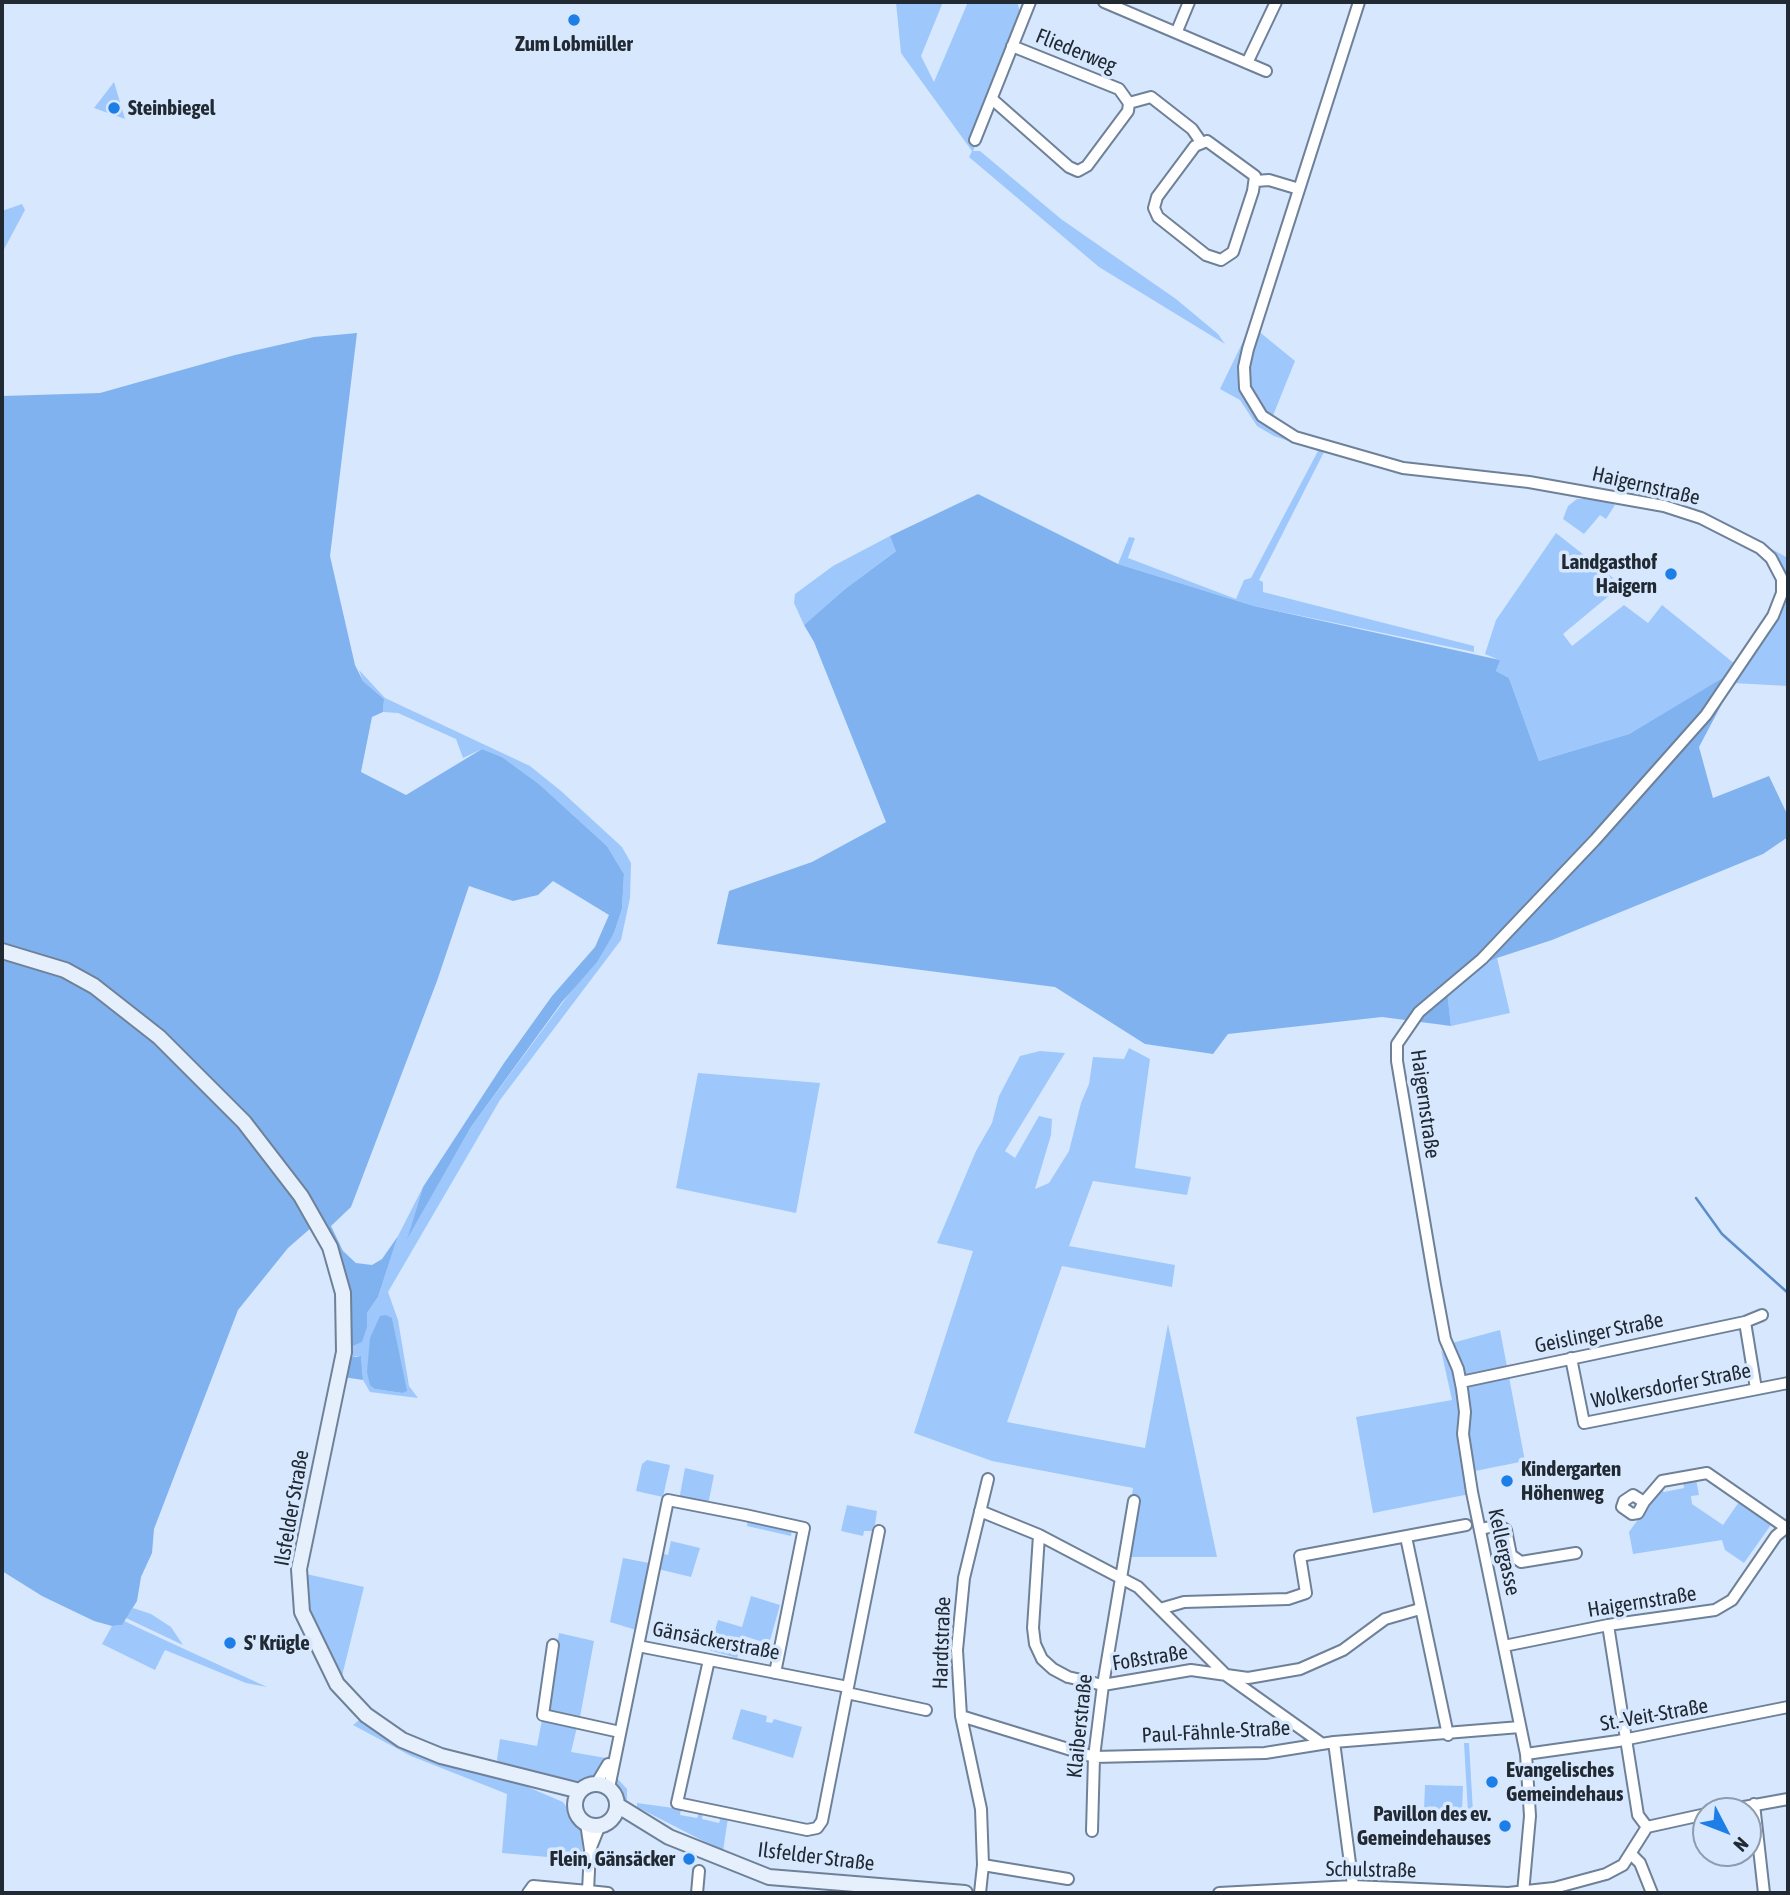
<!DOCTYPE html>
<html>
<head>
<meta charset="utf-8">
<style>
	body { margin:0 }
	#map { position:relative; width:1790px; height:1895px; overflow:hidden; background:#d7e8fe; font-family:"Asap Condensed",sans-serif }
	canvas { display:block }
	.frame { position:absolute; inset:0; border:4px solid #212933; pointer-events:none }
	.north { position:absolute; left:1692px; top:1797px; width:70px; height:70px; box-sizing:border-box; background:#d7e8fe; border:2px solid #8e9cad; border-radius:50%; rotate:132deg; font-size:19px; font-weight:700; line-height:28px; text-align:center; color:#212933 }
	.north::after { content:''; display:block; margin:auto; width:24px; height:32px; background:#1d7ee7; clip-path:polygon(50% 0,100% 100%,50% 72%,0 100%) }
</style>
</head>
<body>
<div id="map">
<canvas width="1790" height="1895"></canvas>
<div class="frame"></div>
<div class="north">N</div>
</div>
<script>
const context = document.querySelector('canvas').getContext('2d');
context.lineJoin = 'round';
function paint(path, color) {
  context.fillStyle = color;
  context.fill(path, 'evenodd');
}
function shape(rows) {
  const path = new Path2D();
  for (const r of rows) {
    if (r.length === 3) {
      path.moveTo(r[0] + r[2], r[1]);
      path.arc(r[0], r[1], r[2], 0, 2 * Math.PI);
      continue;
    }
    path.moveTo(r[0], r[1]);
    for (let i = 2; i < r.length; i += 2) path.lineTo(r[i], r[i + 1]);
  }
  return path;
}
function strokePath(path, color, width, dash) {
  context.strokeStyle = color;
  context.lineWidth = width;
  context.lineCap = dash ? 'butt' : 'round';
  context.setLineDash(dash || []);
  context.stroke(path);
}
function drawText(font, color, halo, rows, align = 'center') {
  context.font = font + ' "Asap Condensed",sans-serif';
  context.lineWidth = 7;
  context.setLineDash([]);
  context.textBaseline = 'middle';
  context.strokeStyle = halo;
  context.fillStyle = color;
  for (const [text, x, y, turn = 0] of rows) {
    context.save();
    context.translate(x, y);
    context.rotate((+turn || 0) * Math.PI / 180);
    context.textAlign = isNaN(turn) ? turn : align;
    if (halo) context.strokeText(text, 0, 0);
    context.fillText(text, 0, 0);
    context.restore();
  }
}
paint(shape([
	[896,2,943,2,921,56,934,82,968,2,1017,2,1021,14,1017,46,973,151,980,151,1061,219,1176,299,1218,334,1225,344,1099,267,969,157,972,151,901,53],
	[114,82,125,119,94,108],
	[22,204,25,210,2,253,2,211],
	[1251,325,1295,361,1272,418,1286,428,1392,469,1324,452,1259,580,1263,582,1263,592,1474,646,1474,652,1254,606,1118,564,1129,537,1135,538,1128,558,1236,599,1244,580,1251,578,1318,451,1274,436,1257,426,1240,400,1220,389],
	[1577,499,1604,499,1615,505,1606,519,1600,515,1584,534,1563,519,1568,506],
	[1739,531,1788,558,1788,686,1733,683,1730,674,1629,734,1539,761,1509,678,1496,671,1499,660,1485,654,1496,620,1556,533,1622,585,1563,634,1572,646,1624,605,1648,623,1662,605,1735,664,1776,617,1785,577,1780,563,1770,551],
	[890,536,897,550,845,589,804,625,794,603,795,594,833,566],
	[359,670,385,698,530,766,561,791,622,847,631,863,630,898,621,940,500,1100,388,1292,398,1320,409,1386,418,1398,370,1392,363,1380,361,1356,355,1356,330,1402,342,1352,367,1327,367,1313,378,1297,398,1236,423,1187,408,1236,471,1127,614,933,622,909,624,874,607,846,539,784,502,757,482,749,463,758,456,739,398,713,383,712,384,699,363,681],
	[392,1319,405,1387,402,1393,375,1389],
	[1497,958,1510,1013,1451,1026,1446,983],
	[1129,1048,1150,1059,1135,1168,1191,1177,1187,1195,1093,1181,1069,1246,1175,1265,1172,1287,1062,1266,1007,1422,1145,1448,1168,1324,1217,1557,1123,1557,1133,1488,992,1461,914,1433,973,1251,937,1243,976,1151,992,1123,999,1096,1020,1056,1040,1051,1065,1053,1005,1151,1015,1158,1039,1116,1052,1119,1051,1135,1035,1189,1049,1183,1069,1151,1081,1103,1089,1084,1093,1057,1124,1059],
	[698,1073,820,1083,796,1213,676,1188],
	[1500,1330,1525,1461,1470,1472,1452,1343],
	[1441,1350,1453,1366,1470,1494,1373,1513,1356,1417,1452,1400],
	[647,1460,670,1465,663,1497,636,1491,642,1464],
	[685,1468,714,1475,708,1505,679,1500],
	[1696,1479,1699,1495,1691,1496,1692,1504,1723,1525,1739,1502,1773,1522,1744,1563,1725,1550,1722,1540,1633,1554,1629,1532,1660,1489,1664,1492,1684,1488,1683,1481],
	[847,1505,877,1511,874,1531,864,1531,863,1536,841,1531],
	[748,1519,792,1529,791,1536,747,1526],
	[671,1541,700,1548,691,1577,658,1569,661,1553,668,1555],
	[623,1558,649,1563,636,1630,610,1622],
	[302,1573,364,1587,340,1684,305,1611],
	[751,1596,780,1605,769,1644,744,1636,737,1658,709,1650,718,1620,742,1627],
	[133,1608,151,1614,171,1627,183,1645,126,1618],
	[124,1621,169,1642,267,1687,246,1683,165,1650,155,1670,102,1644,112,1626,122,1625],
	[559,1633,594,1641,580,1717,551,1711,548,1705],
	[741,1709,767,1716,766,1722,772,1723,774,1719,802,1727,793,1758,732,1739],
	[363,1717,563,1802,583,1832,582,1860,502,1853,507,1794,411,1756,353,1725],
	[542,1720,577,1727,571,1752,606,1758,595,1778,576,1784,501,1764,497,1760,500,1739,537,1746],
	[1464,1743,1469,1743,1473,1812,1468,1812],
	[614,1775,627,1789,627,1809,615,1789],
	[1425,1785,1463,1786,1462,1812,1424,1811],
	[637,1803,681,1809,680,1815,697,1818,699,1812,703,1812,702,1819,719,1823,721,1816,728,1818,723,1851,637,1807]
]), '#9ec7fb');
paint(shape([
	[357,333,330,556,355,665,363,681,384,699,383,712,372,717,361,772,406,795,482,749,502,757,539,784,607,846,624,874,622,909,614,933,597,962,562,1002,471,1127,407,1239,423,1187,504,1063,552,996,595,947,609,915,553,881,538,895,513,901,469,886,437,981,351,1207,331,1226,343,1251,356,1263,372,1265,382,1259,398,1236,378,1297,367,1313,367,1327,362,1342,350,1347,346,1285,312,1227,288,1248,238,1310,154,1529,152,1553,141,1577,137,1601,122,1625,112,1626,94,1621,42,1596,2,1571,2,396,100,393,235,355,314,337],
	[978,494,1118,564,1254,606,1500,660,1496,671,1509,678,1539,761,1629,734,1731,673,1733,683,1699,747,1713,798,1769,776,1788,816,1788,837,1763,854,1552,940,1497,958,1446,982,1451,1026,1382,1017,1228,1034,1213,1054,1145,1044,1055,987,717,944,729,891,812,862,886,822,814,642,804,625,845,589,896,551,890,536],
	[386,1315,392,1318,407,1391,402,1393,375,1389,370,1385,367,1372,370,1338,380,1316],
	[361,1356,363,1380,343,1377,348,1358]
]), '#81b2f0');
strokePath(shape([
	[1696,1198,1722,1234,1788,1293]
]), '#5d8dc9', 2.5);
const minor = shape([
	[1104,2,1266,71],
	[1359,2,1248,349,1244,367,1245,388,1262,416,1295,437,1403,468,1529,482,1664,506,1701,518,1760,548,1771,558,1782,579,1782,593,1773,616,1706,715,1595,840,1482,959,1419,1012,1397,1044,1397,1061,1435,1285,1445,1339,1458,1369,1462,1389,1465,1412,1463,1434,1472,1492,1526,1754,1530,1816,1523,1893],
	[1177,31,1189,2],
	[1247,63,1276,2],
	[992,99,1069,167,1078,171,1087,166,1128,111,1129,103,1119,89,1012,46],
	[1129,103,1151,97,1192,129,1201,142],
	[975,140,1030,2],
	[1207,141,1255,176,1253,191,1233,252,1221,260,1206,255,1158,217,1154,208,1157,197,1195,146,1207,141],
	[1256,181,1269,180,1299,189],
	[1745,1322,1756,1389],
	[1571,1358,1584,1423,1788,1383],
	[1461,1382,1745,1322,1762,1315],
	[1644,1502,1638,1513,1632,1514,1622,1507,1624,1501,1633,1495,1644,1502,1662,1481,1707,1473,1785,1527],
	[980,1511,1039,1535,1138,1587,1227,1676,1321,1743],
	[1481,1529,1498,1525,1506,1530,1511,1555,1521,1562,1576,1553],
	[1039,1535,1033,1628,1035,1644,1042,1659,1053,1669,1068,1677,1103,1685,1191,1670,1248,1678,1300,1669,1343,1650,1385,1619,1420,1609],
	[1406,1537,1448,1735],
	[1160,1609,1184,1602,1288,1599,1306,1593,1300,1556,1466,1525],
	[1608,1625,1638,1815,1647,1827],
	[553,1645,543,1715,620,1732],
	[638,1646,668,1500,745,1515,804,1528,775,1673],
	[1504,1646,1608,1625,1715,1610,1732,1600,1776,1536,1788,1526],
	[709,1660,677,1803,807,1830,817,1828,822,1821,847,1693],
	[848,1687,847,1693,926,1710],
	[961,1716,1094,1757,1265,1753,1334,1742,1520,1727],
	[1334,1742,1353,1886],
	[1526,1754,1618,1741,1788,1707],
	[596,1784,608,1764],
	[609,1788,638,1646,848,1687,879,1531],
	[1754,1804,1764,1893],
	[1722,1811,1788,1799],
	[1092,1831,1094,1757,1103,1685,1134,1501],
	[590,1850,600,1825],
	[1632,1855,1640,1863,1652,1893],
	[983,1865,1068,1879],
	[588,1891,608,1893],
	[528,1893,533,1886,588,1891,590,1850,586,1823],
	[697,1893,699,1871],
	[980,1893,983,1865,981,1809,961,1716,957,1650,964,1578,988,1479],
	[1219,1893,1353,1886,1508,1893,1554,1888,1606,1874,1623,1865,1647,1827,1706,1814]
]);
const secondary = shape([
	[2,951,65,970,94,986,159,1037,244,1122,301,1196,330,1247,343,1293,344,1352,299,1569,302,1612,337,1684,366,1715,402,1740,441,1756,580,1791],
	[596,1805,21],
	[617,1805,669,1837,769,1877,965,1893]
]);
strokePath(minor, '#6e8199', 14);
strokePath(secondary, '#6e8199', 18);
strokePath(minor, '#fff', 10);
strokePath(secondary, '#e6f0fd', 14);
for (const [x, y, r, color] of [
	[574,20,7,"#1d7ee7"],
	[114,108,7,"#1d7ee7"],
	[1671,574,7,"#1d7ee7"],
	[1507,1481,7,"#1d7ee7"],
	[230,1643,7,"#1d7ee7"],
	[1492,1782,7,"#1d7ee7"],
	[1505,1826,7,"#1d7ee7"],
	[689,1859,7,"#1d7ee7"]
]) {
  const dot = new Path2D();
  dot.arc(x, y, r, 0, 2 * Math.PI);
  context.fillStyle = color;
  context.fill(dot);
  strokePath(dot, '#d7e8fe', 2.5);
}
drawText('bold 21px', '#212933', '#d7e8fe', [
	["Zum Lobmüller",574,44,"center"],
	["Steinbiegel",128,108],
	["Landgasthof",1657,562,"right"],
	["Haigern",1657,586,"right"],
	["Kindergarten",1521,1469],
	["Höhenweg",1521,1493],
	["S' Krügle",244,1643],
	["Evangelisches",1506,1770],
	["Gemeindehaus",1506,1794],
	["Pavillon des ev.",1491,1814,"right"],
	["Gemeindehauses",1491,1838,"right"],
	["Flein, Gänsäcker",675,1859,"right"]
], 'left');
drawText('21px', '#212933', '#d7e8fe', [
	["Fliederweg",1076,51,22],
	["Haigernstraße",1646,486,13],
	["Haigernstraße",1425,1104,82],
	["Geislinger Straße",1599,1333,-12],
	["Wolkersdorfer Straße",1671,1386,-11],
	["Ilsfelder Straße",292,1508,-80],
	["Kellergasse",1504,1552,78],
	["Haigernstraße",1642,1602,-9],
	["Gänsäckerstraße",716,1641,11],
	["Hardtstraße",942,1643,-88],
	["Foßstraße",1150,1658,-9],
	["St.-Veit-Straße",1654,1715,-10],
	["Klaiberstraße",1080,1726,-84],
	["Paul-Fähnle-Straße",1216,1732,-3],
	["Ilsfelder Straße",816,1857,7],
	["Schulstraße",1371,1870,1]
]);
</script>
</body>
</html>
